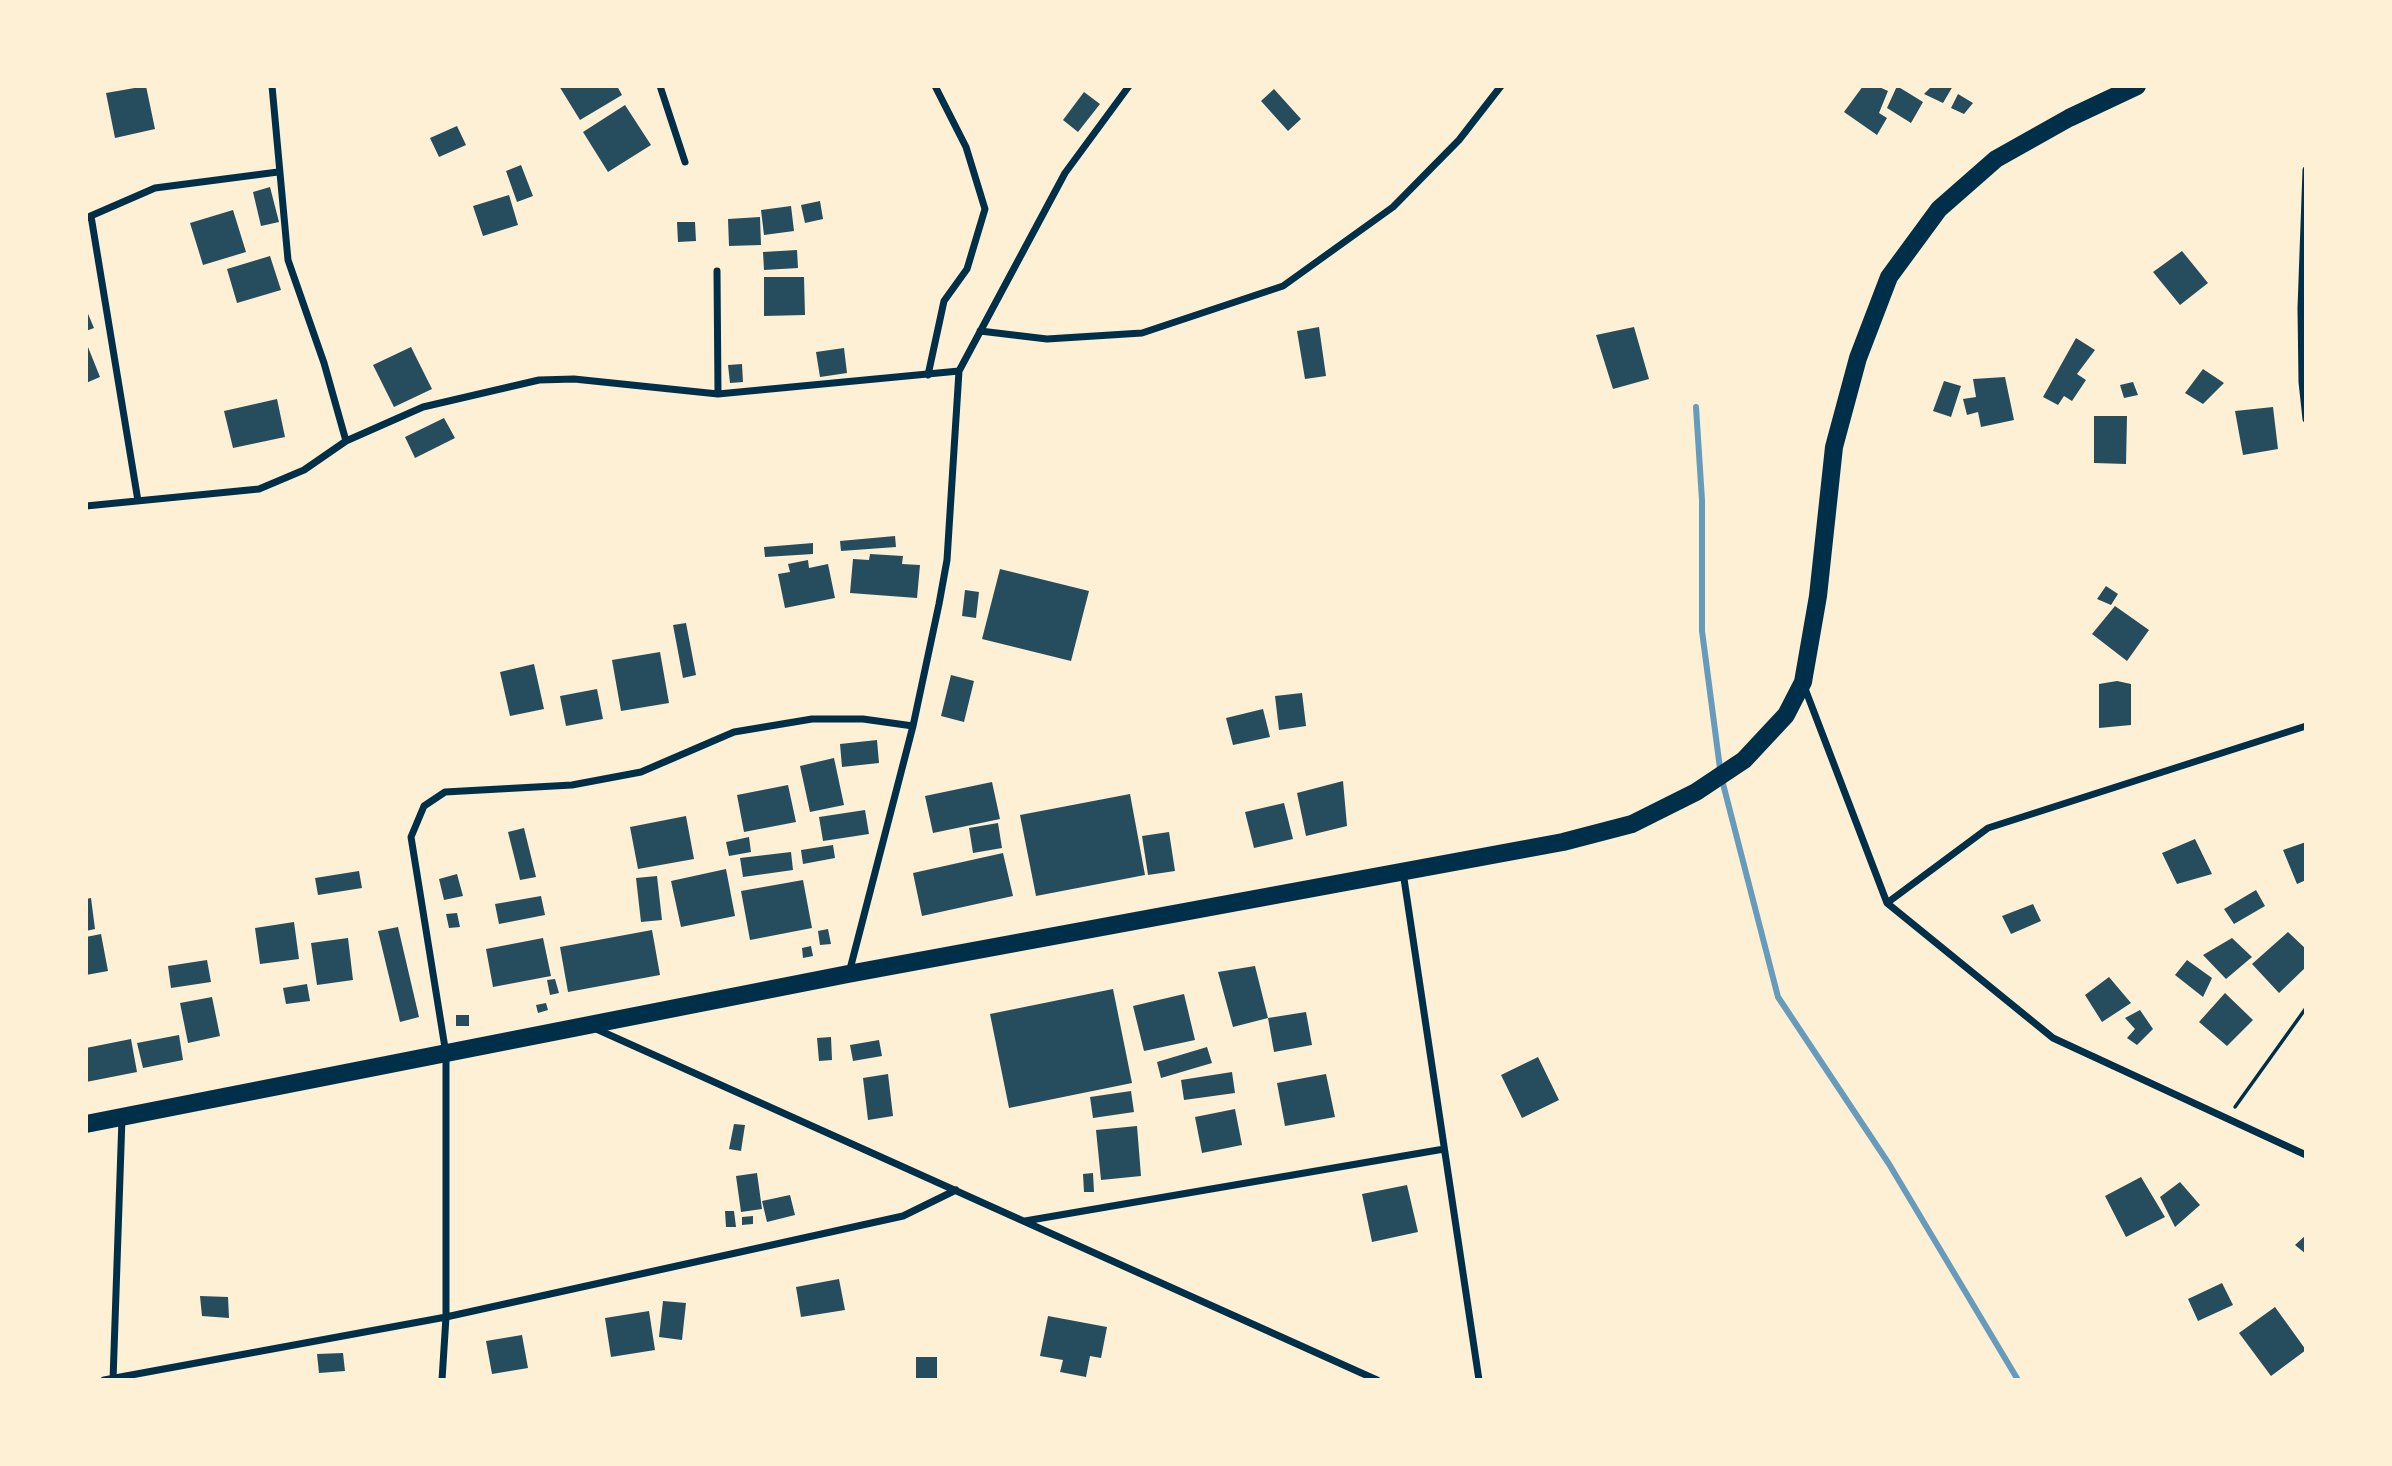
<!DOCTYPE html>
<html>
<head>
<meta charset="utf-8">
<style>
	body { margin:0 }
	#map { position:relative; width:2392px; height:1466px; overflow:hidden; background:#fdf0d5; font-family:Ubuntu,sans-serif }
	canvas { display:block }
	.frame { position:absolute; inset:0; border:88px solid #fdf0d5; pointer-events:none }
</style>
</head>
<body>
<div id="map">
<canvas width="2392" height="1466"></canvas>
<div class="frame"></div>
</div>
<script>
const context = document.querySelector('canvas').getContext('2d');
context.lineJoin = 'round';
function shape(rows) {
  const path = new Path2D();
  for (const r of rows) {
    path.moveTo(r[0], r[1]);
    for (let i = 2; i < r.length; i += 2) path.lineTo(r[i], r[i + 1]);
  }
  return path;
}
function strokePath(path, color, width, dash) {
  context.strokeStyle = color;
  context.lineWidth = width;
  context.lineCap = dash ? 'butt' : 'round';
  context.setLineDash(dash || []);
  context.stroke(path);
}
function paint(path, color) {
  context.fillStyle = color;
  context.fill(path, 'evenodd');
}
strokePath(shape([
	[1696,407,1702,500,1702,631,1721,776,1778,997,1889,1164,2018,1380]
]), '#669bbc', 6);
paint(shape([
	[146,86,155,129,115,138,106,93],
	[559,86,617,86,622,95,580,120],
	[1863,86,1877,86,1888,91,1879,113,1887,118,1877,135,1844,112],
	[1897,86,1923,102,1911,123,1887,108],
	[1932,86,1953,86,1943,103,1924,94],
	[1274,89,1301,119,1288,131,1261,101],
	[1084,92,1100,104,1078,132,1063,120],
	[1958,94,1973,103,1964,114,1951,108],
	[625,105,651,145,608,172,583,132],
	[457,126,466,145,439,157,430,138],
	[521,165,533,196,517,202,506,171],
	[270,187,279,222,261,226,253,192],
	[509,195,518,225,483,236,473,206],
	[820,201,823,219,805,223,801,205],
	[791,206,794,231,764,235,761,210],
	[233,210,246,252,203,265,190,223],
	[760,217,761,245,729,246,728,219],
	[677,222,695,222,696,241,678,242],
	[797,250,798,268,764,270,763,252],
	[2182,251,2208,283,2180,305,2153,272],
	[270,256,281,290,237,303,227,269],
	[764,277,804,277,805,315,764,316],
	[86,309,94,328,86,331],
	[1319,327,1326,376,1305,379,1297,331],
	[1634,327,1649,379,1613,389,1596,335],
	[2076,338,2095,350,2077,374,2086,380,2072,401,2064,396,2058,405,2043,397],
	[86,342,100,377,86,383],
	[411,347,432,389,394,407,373,365],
	[844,348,847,373,820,377,816,352],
	[742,364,743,382,730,383,728,365],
	[2203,369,2224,383,2203,404,2185,393],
	[2005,377,2014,420,1981,427,1978,412,1967,415,1963,399,1976,397,1973,379],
	[1944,381,1961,386,1951,417,1933,411],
	[2133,382,2138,395,2124,398,2120,385],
	[277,399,285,437,233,448,224,411],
	[2273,407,2278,449,2243,455,2235,411],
	[2094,416,2127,416,2126,464,2094,463],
	[444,418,455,438,415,458,405,437],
	[895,536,896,547,841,551,840,541],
	[813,543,813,554,765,557,764,547],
	[870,554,903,556,902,564,920,565,917,598,850,593,853,559,869,560],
	[808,560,809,568,828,564,835,598,785,608,778,574,790,572,788,564],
	[1000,569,1089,591,1071,661,982,639],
	[2106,586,2118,594,2111,605,2097,599],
	[965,590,979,592,976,618,962,616],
	[2115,606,2149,630,2127,661,2092,634],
	[686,623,696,675,683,678,673,625],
	[660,652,669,703,621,711,612,660],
	[534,664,544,709,510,716,500,672],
	[951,675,974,681,964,722,941,716],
	[2117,681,2131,684,2131,725,2099,728,2099,684],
	[597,689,603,719,566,726,560,696],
	[1302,693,1306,726,1279,730,1275,696],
	[1263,709,1270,737,1233,745,1226,718],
	[877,740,879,763,842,767,840,744],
	[834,758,844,805,810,812,800,766],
	[1343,781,1347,826,1306,836,1297,793],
	[992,782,1000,819,933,833,925,796],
	[788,785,796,822,744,832,737,795],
	[1130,794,1145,875,1036,896,1020,815],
	[1284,803,1293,839,1254,848,1245,812],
	[865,810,869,834,823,841,819,817],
	[686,816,694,859,638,869,630,827],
	[998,823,1002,848,973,853,969,828],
	[524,828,536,877,520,880,508,832],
	[1169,832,1175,871,1148,875,1142,836],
	[749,837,751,852,729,856,726,842],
	[2195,839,2212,874,2177,884,2162,853],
	[2306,842,2306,880,2297,884,2283,850],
	[833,845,835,858,803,864,801,850],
	[791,852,793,870,743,877,740,858],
	[1003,853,1013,896,922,916,913,873],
	[726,869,735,916,681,927,671,881],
	[359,871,362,888,318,895,315,878],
	[457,874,463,896,444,900,439,879],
	[657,876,662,920,641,922,636,878],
	[803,880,812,928,750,940,741,891],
	[2256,890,2265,906,2234,924,2224,909],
	[541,896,545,915,499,924,495,904],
	[91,898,95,929,86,931,86,899],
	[2033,904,2041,921,2011,934,2002,916],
	[457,913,460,927,449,928,446,914],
	[294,922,299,959,260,964,255,928],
	[398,927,419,1017,400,1022,378,931],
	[828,929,831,944,820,945,818,931],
	[652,930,660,975,568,992,560,947],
	[2288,932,2306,949,2306,967,2279,993,2252,964],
	[101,934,108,971,86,975,86,937],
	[348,938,353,980,317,985,311,943],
	[543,938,551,976,493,987,486,949],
	[2232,938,2252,957,2226,979,2203,955],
	[811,946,813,956,803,958,802,948],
	[207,960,211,982,171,988,168,966],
	[2187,960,2212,978,2203,997,2175,975],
	[1255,966,1268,1018,1233,1027,1218,972],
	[2109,977,2131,1003,2102,1022,2085,995],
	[555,979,559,993,550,995,547,980],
	[307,984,310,1001,286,1004,283,988],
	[1113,989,1132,1083,1009,1108,990,1014],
	[2225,993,2253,1020,2227,1046,2199,1022],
	[1184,994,1195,1040,1144,1051,1133,1006],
	[212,997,220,1036,188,1043,180,1003],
	[546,1003,548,1010,538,1013,536,1005],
	[2140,1010,2153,1029,2137,1045,2127,1038,2135,1029,2125,1018],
	[1306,1012,1312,1045,1274,1052,1268,1018],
	[456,1015,469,1015,469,1026,456,1026],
	[179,1035,183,1060,143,1068,137,1043],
	[831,1037,832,1060,819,1061,817,1038],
	[131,1039,137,1072,86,1082,86,1048],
	[879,1040,882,1056,853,1061,850,1045],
	[1207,1047,1212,1063,1161,1078,1157,1062],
	[1538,1057,1559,1100,1522,1118,1501,1075],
	[1232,1072,1235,1093,1184,1100,1181,1080],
	[888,1074,893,1116,868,1120,863,1078],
	[1326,1074,1335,1117,1285,1126,1277,1083],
	[1131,1091,1134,1112,1093,1118,1090,1097],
	[1235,1109,1242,1145,1202,1153,1195,1117],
	[734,1124,745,1125,741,1151,729,1149],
	[1137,1126,1141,1176,1101,1180,1096,1130],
	[757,1173,762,1209,741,1212,736,1176],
	[1093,1173,1094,1192,1084,1192,1083,1174],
	[2141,1177,2165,1217,2126,1237,2105,1196],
	[2180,1182,2200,1205,2175,1227,2160,1197],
	[1407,1185,1418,1232,1372,1242,1362,1194],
	[790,1195,795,1215,767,1222,762,1201],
	[725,1211,734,1211,736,1227,726,1227],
	[753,1216,753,1224,742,1225,742,1217],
	[2306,1235,2306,1254,2295,1245],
	[839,1279,845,1310,801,1317,796,1287],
	[2222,1283,2233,1305,2198,1321,2188,1299],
	[200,1296,228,1297,229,1318,202,1316],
	[663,1301,686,1303,682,1340,659,1337],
	[2275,1307,2306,1350,2271,1376,2239,1333],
	[649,1311,655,1350,611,1357,605,1318],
	[1048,1316,1107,1327,1101,1358,1090,1356,1086,1377,1060,1372,1063,1360,1040,1356],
	[522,1335,528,1368,492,1374,486,1341],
	[343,1353,345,1371,319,1373,317,1354],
	[916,1357,937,1357,937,1380,916,1380]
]), '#264d5e');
strokePath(shape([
	[2235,1107,2306,1008]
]), '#003049', 3.5);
strokePath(shape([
	[272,86,288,260,324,363,346,441],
	[660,86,685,162],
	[2306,170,2301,308,2302,382,2306,419],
	[91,216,138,501],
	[86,218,155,188,278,172],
	[717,271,718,394],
	[980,331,1047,339,1142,333,1283,286,1393,207,1459,140,1501,86],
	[928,375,944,301,967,269,985,209,966,147,935,86],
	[86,506,259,489,304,470,346,441,423,407,539,380,574,379,718,394,959,371],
	[1804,686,1887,903,2053,1038,2306,1155],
	[1403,872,1479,1380],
	[1887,903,1988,828,2306,726],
	[849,973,913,726,939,604,947,560,959,371,1065,173,1129,86],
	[594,1028,1377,1380],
	[1025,1221,1444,1149],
	[104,1380,446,1317,903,1216,956,1190],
	[113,1380,122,1118],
	[442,1380,446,1317,446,1054,411,837,424,806,445,792,572,785,641,772,734,732,812,719,863,719,913,726]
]), '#003049', 7);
strokePath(shape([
	[86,1124,848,974,1563,842,1632,824,1696,792,1744,760,1786,715,1803,682,1818,596,1834,447,1858,358,1889,277,1939,209,1996,159,2069,118,2137,86]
]), '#003049', 18);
</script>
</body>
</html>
